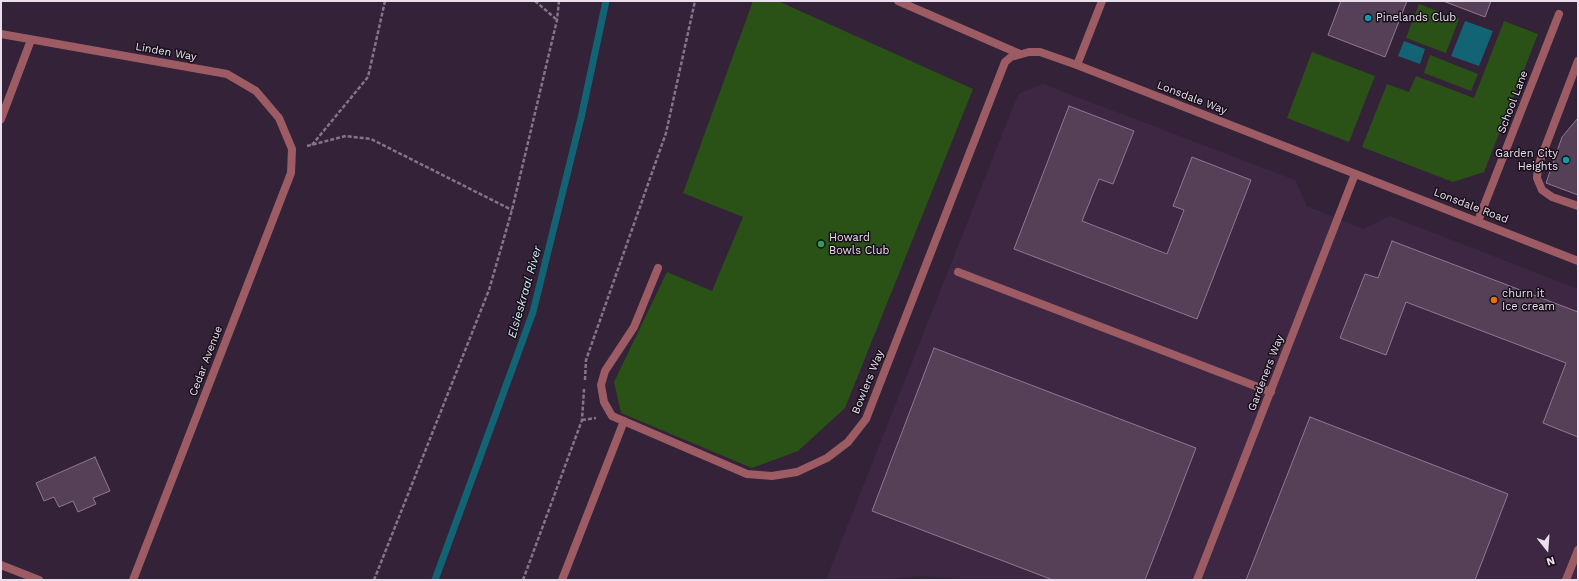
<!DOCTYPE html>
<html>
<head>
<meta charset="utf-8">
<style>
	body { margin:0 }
	#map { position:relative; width:1579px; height:581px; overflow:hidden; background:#342238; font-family:"Work Sans",sans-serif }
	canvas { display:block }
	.frame { position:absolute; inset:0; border:2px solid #ebdfee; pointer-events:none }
	.north { position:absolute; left:1527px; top:529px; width:40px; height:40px; -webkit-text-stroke:3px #170f19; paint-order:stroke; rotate:163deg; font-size:11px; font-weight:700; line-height:16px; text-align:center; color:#ebdfee }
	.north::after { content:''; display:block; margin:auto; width:14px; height:18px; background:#ebdfee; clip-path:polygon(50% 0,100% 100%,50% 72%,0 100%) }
</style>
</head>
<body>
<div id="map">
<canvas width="1579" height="581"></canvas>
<div class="frame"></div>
<div class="north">N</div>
</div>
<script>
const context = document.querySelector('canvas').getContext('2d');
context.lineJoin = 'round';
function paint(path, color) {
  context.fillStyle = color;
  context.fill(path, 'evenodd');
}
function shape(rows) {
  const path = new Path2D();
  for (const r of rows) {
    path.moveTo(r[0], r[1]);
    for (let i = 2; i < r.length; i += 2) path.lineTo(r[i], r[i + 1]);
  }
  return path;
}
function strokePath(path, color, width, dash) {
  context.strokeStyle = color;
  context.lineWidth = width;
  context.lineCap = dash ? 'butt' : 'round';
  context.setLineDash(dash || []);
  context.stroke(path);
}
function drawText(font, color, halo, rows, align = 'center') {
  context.font = font + ' "Work Sans",sans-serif';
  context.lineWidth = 3;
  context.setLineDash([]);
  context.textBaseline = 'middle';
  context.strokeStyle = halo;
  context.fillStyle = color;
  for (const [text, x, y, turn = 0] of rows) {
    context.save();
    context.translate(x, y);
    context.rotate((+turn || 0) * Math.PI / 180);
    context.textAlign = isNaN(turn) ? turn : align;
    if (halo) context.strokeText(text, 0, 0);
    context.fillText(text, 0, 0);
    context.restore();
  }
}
paint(shape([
	[1043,84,1295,180,1307,206,1363,229,1390,216,1578,289,1578,580,976,580,921,576,885,580,826,580,1018,94]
]), '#3d2743');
paint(shape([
	[753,1,778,1,973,89,845,408,798,451,752,468,621,413,614,382,667,272,712,291,743,217,683,193],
	[1419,4,1459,19,1446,53,1406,38],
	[1504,21,1538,34,1484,172,1453,182,1362,147,1387,84,1409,92,1416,76,1474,98],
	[1312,52,1375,76,1349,142,1287,118],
	[1430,55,1478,74,1471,91,1424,73]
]), '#2a5216');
paint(shape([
	[1465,21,1493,31,1479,66,1451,56],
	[1404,41,1425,49,1420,64,1398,56]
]), '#126374');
strokePath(shape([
	[435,580,533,312,581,118,606,1]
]), '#126374', 7);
const building = shape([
	[1341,1,1407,1,1385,57,1328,35,1341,1],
	[1443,1,1491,1,1485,17,1443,1],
	[1069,106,1134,131,1113,184,1099,179,1082,221,1167,254,1184,210,1173,206,1192,157,1251,180,1197,319,1014,249,1069,106],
	[1578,118,1578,195,1546,183,1562,137,1578,118],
	[1392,241,1578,312,1578,437,1543,423,1566,363,1406,302,1386,355,1340,338,1365,274,1378,278,1392,241],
	[934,348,1196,448,1145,580,1053,580,872,511,934,348],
	[1310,417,1508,494,1475,580,1246,580,1310,417],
	[95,457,110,491,93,498,96,504,78,512,73,501,59,507,54,497,44,501,36,483,95,457]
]);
paint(building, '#554058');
strokePath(building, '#907892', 1);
strokePath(shape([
	[535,1,556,19],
	[312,145,368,77,385,1],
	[307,146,346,136,371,139,512,210],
	[585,380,586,360,666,133,695,1],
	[582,420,596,418],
	[374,580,489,290,512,210,557,20,559,1],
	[523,580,582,420,584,389]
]), '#847487', 2.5, [4, 2]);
strokePath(shape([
	[898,1,1020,54],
	[1578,61,1538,166,1537,178,1542,190,1552,197,1578,206],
	[1077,65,1102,1],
	[1478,221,1559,14],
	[958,272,1271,392],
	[562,580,624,421],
	[1566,580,1578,550]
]), '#9d5c64', 8);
strokePath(shape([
	[1,34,227,74,256,91,279,118,292,149,291,173,133,580],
	[1,119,31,40],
	[658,268,634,327,605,371,601,385,604,402,612,416,747,474,772,476,797,472,827,458,848,442,866,419,1005,62,1011,57,1029,52,1040,52,1077,65,1578,261],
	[1197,580,1355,174]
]), '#9d5c64', 8);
strokePath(shape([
	[1,565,39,580]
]), '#9d5c64', 8);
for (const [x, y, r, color] of [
	[1368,18,4,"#0f9aa8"],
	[1566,160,4,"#0f9aa8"],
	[821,244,4,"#2e9e5b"],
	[1494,300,4,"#e8710a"]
]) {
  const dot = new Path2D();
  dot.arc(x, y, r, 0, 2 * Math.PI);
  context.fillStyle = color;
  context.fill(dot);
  strokePath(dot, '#170f19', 1.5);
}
drawText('11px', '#ebdfee', '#170f19', [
	["Pinelands Club",1376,18],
	["Garden City",1558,154,"right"],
	["Heights",1558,167,"right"],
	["Howard",829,238],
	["Bowls Club",829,251],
	["churn it",1502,294],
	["Ice cream",1502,307]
], 'left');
drawText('11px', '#ebdfee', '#170f19', [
	["Linden Way",166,52,10],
	["Lonsdale Way",1192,98,21],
	["School Lane",1513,102,-69],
	["Lonsdale Road",1471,206,21],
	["Cedar Avenue",206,361,-69],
	["Gardeners Way",1266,373,-69],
	["Bowlers Way",868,382,-68]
]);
drawText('italic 12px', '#ceeaf2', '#170f19', [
	["Elsieskraal River",525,292,-74]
]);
</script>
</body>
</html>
